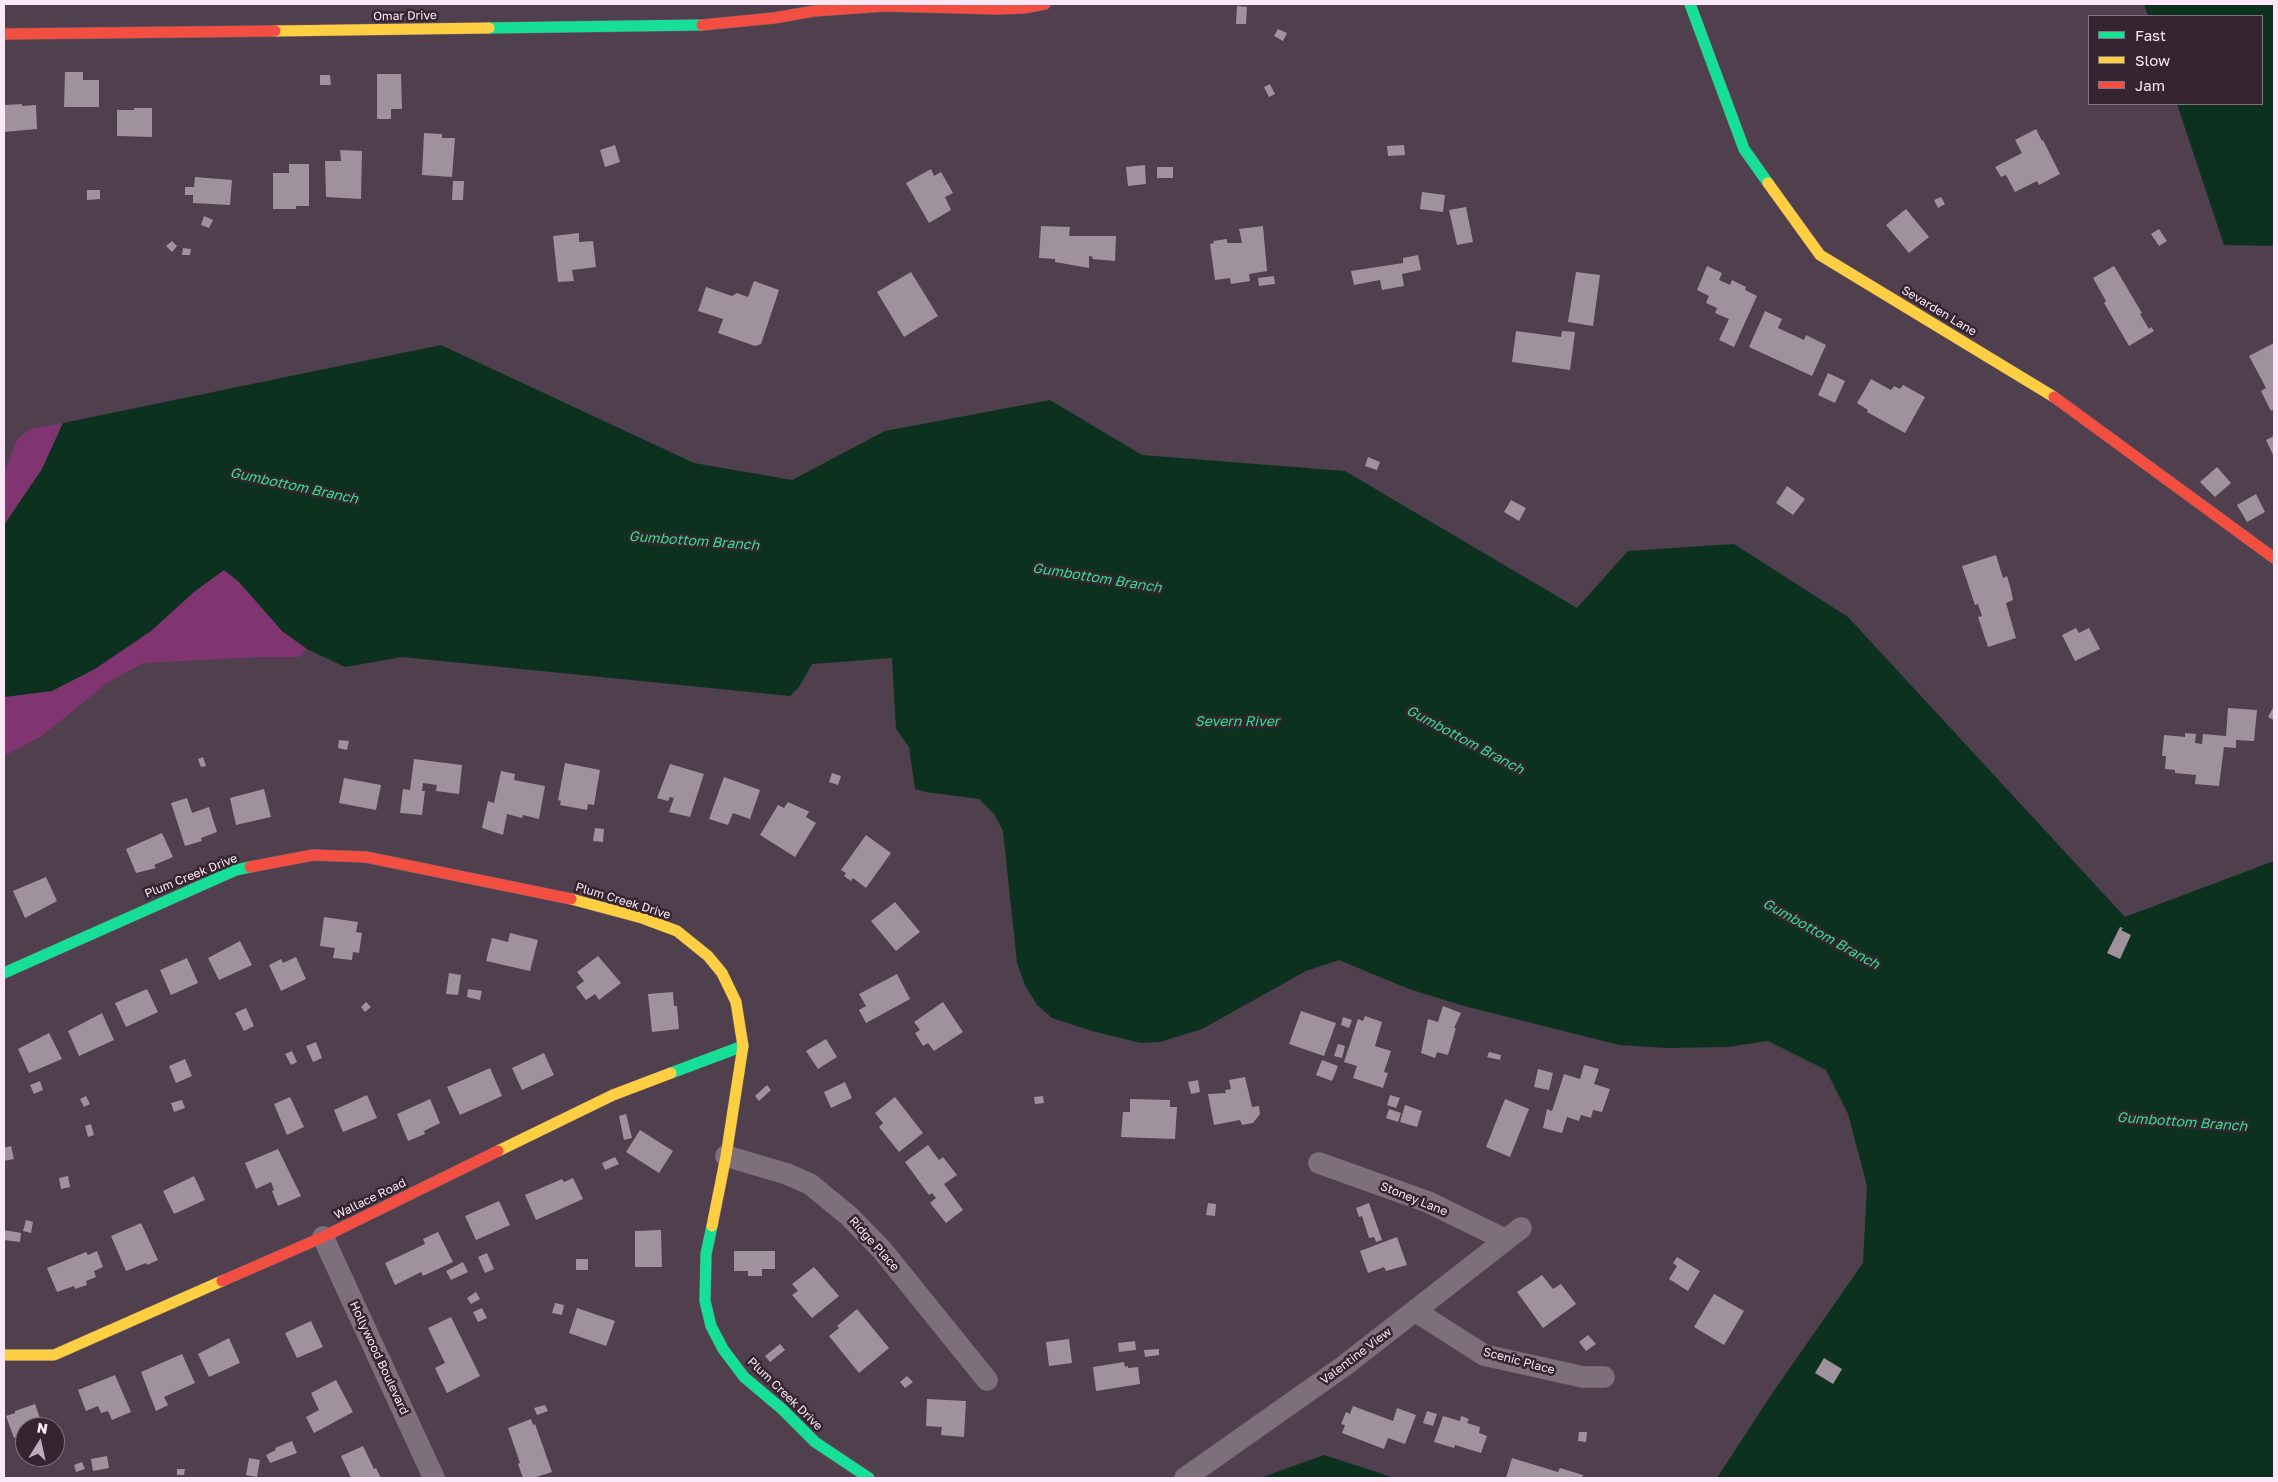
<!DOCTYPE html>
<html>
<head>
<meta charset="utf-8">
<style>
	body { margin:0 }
	#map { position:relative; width:2278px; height:1482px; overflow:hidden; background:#503f4c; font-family:"Golos Text",sans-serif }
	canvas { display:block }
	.frame { position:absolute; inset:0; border:5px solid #fbe7f5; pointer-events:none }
	.legend { position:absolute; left:2088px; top:15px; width:175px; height:90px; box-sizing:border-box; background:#342530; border:1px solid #84737f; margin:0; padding:6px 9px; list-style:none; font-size:15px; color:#fbe7f5 }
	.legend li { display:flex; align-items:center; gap:10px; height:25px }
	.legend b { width:25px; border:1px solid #84737f }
	.north { position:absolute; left:15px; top:1417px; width:50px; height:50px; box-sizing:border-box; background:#342530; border:1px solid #84737f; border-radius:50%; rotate:10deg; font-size:14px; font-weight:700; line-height:20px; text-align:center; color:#fbe7f5 }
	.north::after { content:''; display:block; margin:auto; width:18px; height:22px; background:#bfacba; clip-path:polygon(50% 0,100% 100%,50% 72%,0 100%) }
</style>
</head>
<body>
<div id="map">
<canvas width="2278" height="1482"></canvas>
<div class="frame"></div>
<ul class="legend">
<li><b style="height:6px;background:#16e098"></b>Fast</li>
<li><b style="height:6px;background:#ffcf43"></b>Slow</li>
<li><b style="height:6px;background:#f24e42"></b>Jam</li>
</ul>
<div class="north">N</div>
</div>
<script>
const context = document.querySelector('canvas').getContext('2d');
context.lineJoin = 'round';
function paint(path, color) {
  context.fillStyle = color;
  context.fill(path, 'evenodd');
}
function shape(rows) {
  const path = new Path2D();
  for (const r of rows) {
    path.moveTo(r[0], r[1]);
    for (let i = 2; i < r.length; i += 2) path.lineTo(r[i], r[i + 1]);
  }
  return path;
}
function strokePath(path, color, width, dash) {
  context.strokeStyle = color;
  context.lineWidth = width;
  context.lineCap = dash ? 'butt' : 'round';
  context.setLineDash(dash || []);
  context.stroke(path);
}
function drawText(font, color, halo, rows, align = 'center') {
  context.font = font + ' "Golos Text",sans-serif';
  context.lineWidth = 5;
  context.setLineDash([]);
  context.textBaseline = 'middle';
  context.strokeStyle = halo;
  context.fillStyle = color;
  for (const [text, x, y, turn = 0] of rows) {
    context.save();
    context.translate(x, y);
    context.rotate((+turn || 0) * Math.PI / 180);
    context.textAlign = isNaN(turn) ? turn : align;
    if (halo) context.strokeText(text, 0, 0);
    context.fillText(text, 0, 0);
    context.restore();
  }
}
paint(shape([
	[63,423,42,469,4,525,4,470,6,468,17,440,28,430],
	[224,570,239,582,282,631,307,649,299,657,261,657,143,663,107,683,42,736,4,756,4,697,52,691]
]), '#803570');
paint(shape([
	[2144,4,2274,4,2274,246,2224,245,2177,104,2262,104,2262,16,2148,16],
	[441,345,694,463,792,480,885,431,1050,400,1142,455,1345,471,1577,608,1628,551,1734,544,1848,617,2125,917,2274,861,2274,1478,1717,1478,1771,1395,1863,1263,1867,1186,1848,1114,1826,1070,1768,1041,1727,1047,1665,1048,1619,1045,1464,1006,1409,989,1339,960,1306,971,1202,1029,1160,1042,1141,1043,1092,1031,1052,1018,1037,1005,1025,985,1017,963,1003,831,994,814,979,799,926,792,915,789,909,747,896,729,892,658,812,664,799,687,790,696,402,657,345,667,307,649,282,631,239,582,224,570,194,592,151,631,95,669,52,691,4,697,4,525,42,469,63,423],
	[1324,1455,1395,1478,1260,1478]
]), '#0c321f');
paint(shape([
	[1237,6,1247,7,1246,24,1236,24],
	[1278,29,1287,33,1283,41,1274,36],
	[65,72,83,72,83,80,99,80,99,107,64,107],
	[377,74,401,74,402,109,391,109,391,119,377,119],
	[320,75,330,75,331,85,320,85],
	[1270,84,1275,94,1269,97,1264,87],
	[22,104,22,106,36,105,37,129,4,132,4,105],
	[134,108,152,108,152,137,117,136,117,110,134,110],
	[2036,129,2042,141,2043,140,2060,174,2039,185,2037,181,2015,192,2006,175,2001,177,1995,167,2022,153,2015,140],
	[424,133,442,134,442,138,455,138,452,177,422,175],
	[615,145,620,162,605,167,600,150],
	[1404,145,1405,155,1388,156,1387,146],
	[340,150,362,151,361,199,326,197,325,161,341,161],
	[289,164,309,164,309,206,296,206,296,209,273,209,273,173,289,173],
	[1145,165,1146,184,1128,186,1126,167],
	[1157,167,1173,167,1173,178,1157,178],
	[931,169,934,176,941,172,953,193,945,197,951,210,929,223,906,183],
	[195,177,232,180,230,205,193,203,193,195,185,195,185,187,194,187],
	[453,181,464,181,463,200,452,200],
	[87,190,100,190,100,199,87,200],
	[1422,192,1445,195,1443,212,1420,209],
	[1941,197,1945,204,1938,208,1934,200],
	[1466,207,1473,242,1457,245,1449,210],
	[1906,209,1929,237,1909,253,1886,225],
	[204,216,213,220,209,228,201,225],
	[1041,226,1070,227,1069,236,1116,236,1115,261,1092,259,1093,257,1089,256,1089,268,1055,262,1055,259,1039,258],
	[1263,226,1267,271,1249,274,1250,281,1231,284,1230,278,1215,280,1210,244,1214,243,1213,241,1227,239,1227,243,1242,243,1239,229],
	[2159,229,2167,241,2159,246,2151,234],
	[579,233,579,242,593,241,596,267,572,270,574,281,558,282,553,236],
	[172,241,177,246,172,252,166,246],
	[183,248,191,249,190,255,182,255],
	[1418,255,1421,270,1402,274,1404,286,1382,290,1380,280,1354,285,1351,271,1403,263,1403,258],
	[1707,266,1722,273,1719,280,1730,285,1732,280,1746,287,1745,290,1757,296,1734,347,1719,340,1729,319,1715,313,1717,308,1706,303,1709,296,1697,290],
	[2114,266,2142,313,2140,314,2149,329,2151,327,2154,331,2129,346,2104,303,2106,301,2093,278],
	[911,272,938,316,904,337,877,292],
	[1576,272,1600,275,1593,326,1568,322],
	[1274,276,1275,284,1259,286,1258,278],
	[754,281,779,290,761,344,755,346,718,333,723,319,698,311,706,287,732,296,737,293,748,297],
	[1765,311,1782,319,1778,328,1804,340,1806,335,1826,345,1812,376,1749,347],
	[1516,331,1561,337,1562,331,1575,332,1570,370,1512,362],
	[2274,343,2274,409,2271,411,2261,391,2266,388,2249,356],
	[1828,373,1845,381,1835,403,1818,395],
	[1871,379,1891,390,1894,386,1900,389,1903,385,1925,397,1905,433,1867,412,1868,410,1857,403],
	[2274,436,2274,457,2266,440],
	[1368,457,1380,462,1377,470,1365,466],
	[2217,467,2231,483,2215,497,2200,482],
	[1787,486,1805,499,1793,515,1776,503],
	[2256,494,2265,512,2247,522,2237,505],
	[1511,500,1526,508,1519,521,1504,512],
	[1996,555,2003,578,2007,576,2011,590,2013,600,2006,603,2016,638,1988,647,1978,617,1982,616,1978,604,1975,605,1962,566],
	[2076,628,2079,633,2089,628,2100,649,2075,661,2062,635],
	[2274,706,2274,720,2268,717],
	[2228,708,2257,710,2254,741,2236,740,2236,748,2224,747,2219,786,2195,784,2196,775,2175,773,2175,770,2165,769,2166,756,2162,756,2164,735,2185,737,2185,733,2196,734,2195,743,2202,744,2203,734,2226,736],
	[339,740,349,741,347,750,338,748],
	[203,757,206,766,201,767,198,759],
	[414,759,462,765,459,794,436,791,437,785,423,783,422,791,425,791,422,815,400,813,403,789,410,790],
	[565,763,600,770,594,805,588,804,587,810,560,805,561,801,558,800],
	[670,764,704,774,690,817,669,812,674,798,670,797,668,801,657,798],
	[501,771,515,774,514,780,545,786,539,819,523,815,522,818,507,814,503,835,482,828,488,801,494,803],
	[832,773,841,776,838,785,829,782],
	[724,777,760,790,750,819,733,813,728,825,709,819],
	[344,778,381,785,376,810,339,803],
	[264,789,271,817,236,825,230,798],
	[187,798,192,813,209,807,217,832,201,838,202,841,185,846,171,803],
	[788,802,808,811,809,812,806,817,816,823,795,857,760,835,778,805,784,808],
	[595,828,604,829,603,842,593,841],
	[162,833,173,857,154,865,156,868,136,873,126,849],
	[866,835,891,853,866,888,853,878,851,881,844,876,846,873,841,870],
	[46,877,57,901,25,918,13,891],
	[895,902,920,932,896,951,871,921],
	[324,917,358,922,356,932,362,933,359,953,353,952,352,960,333,958,335,948,320,946],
	[2120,927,2123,928,2121,930,2131,935,2120,959,2107,953],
	[510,933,538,940,530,971,486,961,492,938,508,942],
	[240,941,252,965,219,980,208,958],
	[598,956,621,983,599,1000,595,994,586,1000,576,987,584,981,577,972],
	[296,957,306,979,281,991,269,965,281,959,283,963],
	[187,958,198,983,171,995,160,970],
	[449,973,461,975,458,995,446,994],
	[897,974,910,999,866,1023,859,1010,866,1006,859,994],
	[147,989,158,1012,126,1027,115,1003],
	[468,989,482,991,480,1000,467,997],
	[673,992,674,1006,677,1006,679,1029,652,1032,648,994],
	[366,1002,371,1007,365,1012,361,1007],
	[943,1002,963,1032,934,1051,928,1043,923,1046,915,1033,920,1030,914,1022],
	[1443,1006,1461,1013,1454,1028,1456,1028,1448,1055,1437,1052,1435,1058,1421,1053,1428,1019,1438,1022],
	[246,1008,254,1026,244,1031,235,1013],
	[1301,1011,1336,1023,1324,1056,1289,1044],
	[102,1013,114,1040,79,1056,68,1031],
	[1365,1016,1382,1022,1375,1046,1391,1051,1384,1072,1388,1073,1383,1088,1353,1078,1357,1066,1344,1062,1358,1019,1363,1021],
	[1343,1017,1352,1020,1349,1028,1341,1025],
	[49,1033,62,1059,29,1073,18,1049],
	[826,1039,837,1057,818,1069,806,1051],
	[316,1042,322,1058,313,1062,306,1046],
	[1338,1044,1345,1046,1342,1058,1334,1056],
	[292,1051,297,1062,291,1065,285,1054],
	[1489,1052,1501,1055,1500,1060,1487,1057],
	[544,1053,554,1075,522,1090,512,1068],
	[185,1059,192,1076,176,1083,169,1066],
	[1322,1060,1338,1066,1332,1081,1316,1075],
	[1584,1065,1599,1069,1594,1084,1610,1089,1602,1112,1593,1110,1591,1118,1581,1115,1579,1121,1567,1117,1562,1133,1543,1128,1547,1109,1552,1111,1564,1074,1580,1079],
	[490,1068,502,1096,460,1115,447,1087],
	[1538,1069,1553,1073,1549,1090,1534,1087],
	[1245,1077,1252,1107,1259,1106,1260,1114,1253,1123,1242,1125,1240,1120,1214,1125,1208,1094,1226,1093,1225,1090,1231,1089,1229,1080],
	[1198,1080,1200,1092,1191,1094,1188,1082],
	[40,1081,43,1090,34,1094,30,1085],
	[845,1082,852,1098,831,1108,824,1092],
	[767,1085,771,1090,759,1101,755,1096],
	[367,1095,377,1118,343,1132,334,1110],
	[1390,1095,1400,1098,1396,1108,1387,1105],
	[86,1096,90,1104,84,1107,80,1099],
	[1043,1096,1044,1103,1035,1104,1034,1097],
	[290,1097,304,1127,287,1135,274,1104],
	[895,1097,923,1133,899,1152,879,1127,883,1123,875,1113],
	[430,1099,440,1123,424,1131,425,1134,408,1141,397,1114],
	[1130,1099,1170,1100,1170,1107,1177,1107,1175,1139,1121,1137,1123,1112,1130,1112],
	[1505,1099,1529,1109,1510,1157,1486,1147],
	[182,1100,185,1108,174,1112,171,1103],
	[1405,1105,1422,1111,1417,1127,1400,1122],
	[1389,1109,1401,1113,1398,1122,1386,1118],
	[626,1114,632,1138,624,1140,619,1116],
	[91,1124,94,1135,88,1137,85,1126],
	[640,1130,673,1151,659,1173,626,1152],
	[928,1145,939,1160,943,1157,957,1175,944,1184,963,1210,946,1223,930,1203,936,1198,932,1193,929,1195,905,1162],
	[11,1146,14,1159,4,1161,4,1148],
	[278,1149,301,1196,278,1206,272,1191,274,1190,271,1182,256,1189,245,1163],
	[615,1157,619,1164,605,1170,602,1163],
	[68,1176,70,1187,61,1189,59,1178],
	[194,1176,205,1200,174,1214,163,1191],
	[573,1178,583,1199,536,1220,525,1195,562,1179,564,1182],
	[499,1201,510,1225,476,1240,465,1216],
	[1208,1203,1216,1204,1215,1216,1206,1215],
	[1369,1203,1382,1240,1376,1242,1374,1237,1369,1238,1362,1216,1359,1217,1356,1208],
	[26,1220,33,1222,31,1233,23,1231],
	[141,1223,158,1260,147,1265,146,1263,126,1271,111,1236],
	[4,1230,21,1233,20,1242,4,1240],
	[661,1230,662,1267,635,1267,635,1231],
	[438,1232,453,1262,423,1276,421,1272,395,1285,385,1263,425,1244,423,1239],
	[1397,1237,1407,1265,1386,1271,1384,1267,1368,1273,1360,1251],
	[97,1251,103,1267,94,1271,96,1277,86,1281,87,1285,75,1289,74,1286,57,1292,47,1268,86,1252,88,1255],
	[734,1251,775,1251,775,1269,762,1269,762,1276,748,1276,748,1271,734,1271],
	[487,1253,494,1269,485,1273,478,1257],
	[1677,1257,1700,1271,1688,1291,1669,1279,1677,1266,1673,1263],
	[576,1259,588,1259,588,1270,576,1270],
	[463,1262,468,1272,451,1280,446,1271],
	[814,1267,839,1296,812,1318,792,1295,798,1291,792,1284],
	[1542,1275,1553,1289,1561,1284,1576,1304,1543,1328,1517,1292],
	[476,1292,480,1299,471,1304,467,1298],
	[1714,1294,1744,1311,1724,1345,1694,1327],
	[555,1303,564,1305,562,1315,552,1313],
	[482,1308,487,1318,478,1322,473,1312],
	[577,1308,615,1321,606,1346,569,1333],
	[857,1309,889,1348,859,1373,829,1336,839,1328,837,1326],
	[451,1317,480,1376,447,1393,435,1368,445,1363,428,1328],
	[311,1321,323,1347,297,1358,285,1333],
	[1588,1335,1596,1344,1586,1351,1579,1342],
	[229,1338,240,1363,209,1377,198,1354],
	[1069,1339,1072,1363,1049,1366,1046,1342],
	[1135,1341,1136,1350,1119,1352,1118,1343],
	[780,1344,785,1350,770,1362,765,1356],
	[1159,1349,1159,1355,1145,1357,1144,1350],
	[182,1354,195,1383,164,1397,168,1405,156,1411,141,1372],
	[1824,1358,1842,1369,1833,1384,1815,1373],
	[1124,1362,1125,1367,1128,1366,1128,1368,1138,1367,1140,1384,1096,1391,1093,1367],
	[115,1375,131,1412,112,1420,108,1411,101,1413,98,1406,86,1411,78,1390],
	[907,1376,913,1382,905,1388,900,1382],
	[336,1380,353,1412,314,1433,306,1417,319,1410,311,1393],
	[927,1399,966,1401,964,1437,941,1435,942,1427,926,1426],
	[35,1404,43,1427,25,1427,25,1434,14,1438,6,1416,15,1413,15,1411],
	[545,1405,548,1411,537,1415,534,1408],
	[1353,1406,1393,1421,1397,1408,1416,1415,1405,1444,1388,1438,1384,1449,1342,1433,1345,1425,1341,1424,1346,1412,1350,1414],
	[1427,1411,1437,1414,1433,1426,1423,1423],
	[1443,1416,1460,1421,1461,1416,1464,1417,1469,1419,1467,1423,1480,1427,1479,1433,1487,1436,1481,1453,1455,1445,1454,1448,1434,1442],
	[531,1419,533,1425,535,1424,552,1472,533,1478,523,1478,518,1464,520,1463,508,1428],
	[1579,1432,1587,1432,1586,1442,1578,1441],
	[292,1441,297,1453,270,1463,266,1455,276,1450,275,1448],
	[363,1446,374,1469,376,1468,381,1478,351,1478,341,1456],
	[107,1456,109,1468,93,1471,91,1459],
	[249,1458,260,1460,257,1477,246,1475],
	[1512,1458,1558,1472,1560,1468,1583,1475,1582,1478,1506,1478],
	[82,1462,85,1469,76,1472,74,1465],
	[177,1469,185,1469,184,1475,177,1475]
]), '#a0929c');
const street = shape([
	[726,1156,787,1174,810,1184,849,1216,882,1250,987,1380],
	[1319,1163,1428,1202,1506,1240],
	[323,1237,434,1478],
	[1415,1311,1484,1355,1583,1377,1604,1377],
	[1185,1478,1344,1366,1521,1228]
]);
const fast = shape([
	[1690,4,1744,149,1768,183],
	[489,28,702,25],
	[4,973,236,870,250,867],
	[671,1073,743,1046],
	[712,1226,706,1254,705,1301,711,1326,723,1349,744,1377,782,1409,815,1442,869,1478]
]);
const slow = shape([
	[275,31,489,28],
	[1768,183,1820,255,2054,397],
	[571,899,642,918,677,931,708,956,722,973,736,1002,743,1046,726,1156,712,1226],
	[498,1151,613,1095,671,1073],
	[4,1355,54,1355,222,1281]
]);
const jam = shape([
	[702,25,774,18,814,11,885,6,998,9,1024,8,1045,4],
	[4,34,275,31],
	[2054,397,2274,558],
	[250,867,313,855,366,857,571,899],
	[222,1281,323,1237,498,1151]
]);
strokePath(street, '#6d5d69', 22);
strokePath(fast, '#6d5d69', 12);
strokePath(slow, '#6d5d69', 12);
strokePath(jam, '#6d5d69', 12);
strokePath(street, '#7e707a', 21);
strokePath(fast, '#16e098', 11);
strokePath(slow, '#ffcf43', 11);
strokePath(jam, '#f24e42', 11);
drawText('12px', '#fbe7f5', '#342530', [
	["Omar Drive",405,16,-1],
	["Sevarden Lane",1939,311,31],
	["Plum Creek Drive",191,876,-22],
	["Plum Creek Drive",623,901,17],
	["Wallace Road",370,1199,-26],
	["Stoney Lane",1414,1199,22],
	["Ridge Place",874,1244,48],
	["Valentine View",1356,1356,-37],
	["Hollywood Boulevard",379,1358,65],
	["Scenic Place",1519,1361,15],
	["Plum Creek Drive",785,1394,44]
]);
drawText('italic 14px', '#2be28d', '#342530', [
	["Gumbottom Branch",294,486,12],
	["Gumbottom Branch",694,541,4],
	["Gumbottom Branch",1097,578,9],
	["Severn River",1237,722],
	["Gumbottom Branch",1465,740,28],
	["Gumbottom Branch",1821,934,29],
	["Gumbottom Branch",2182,1122,4]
]);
</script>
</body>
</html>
